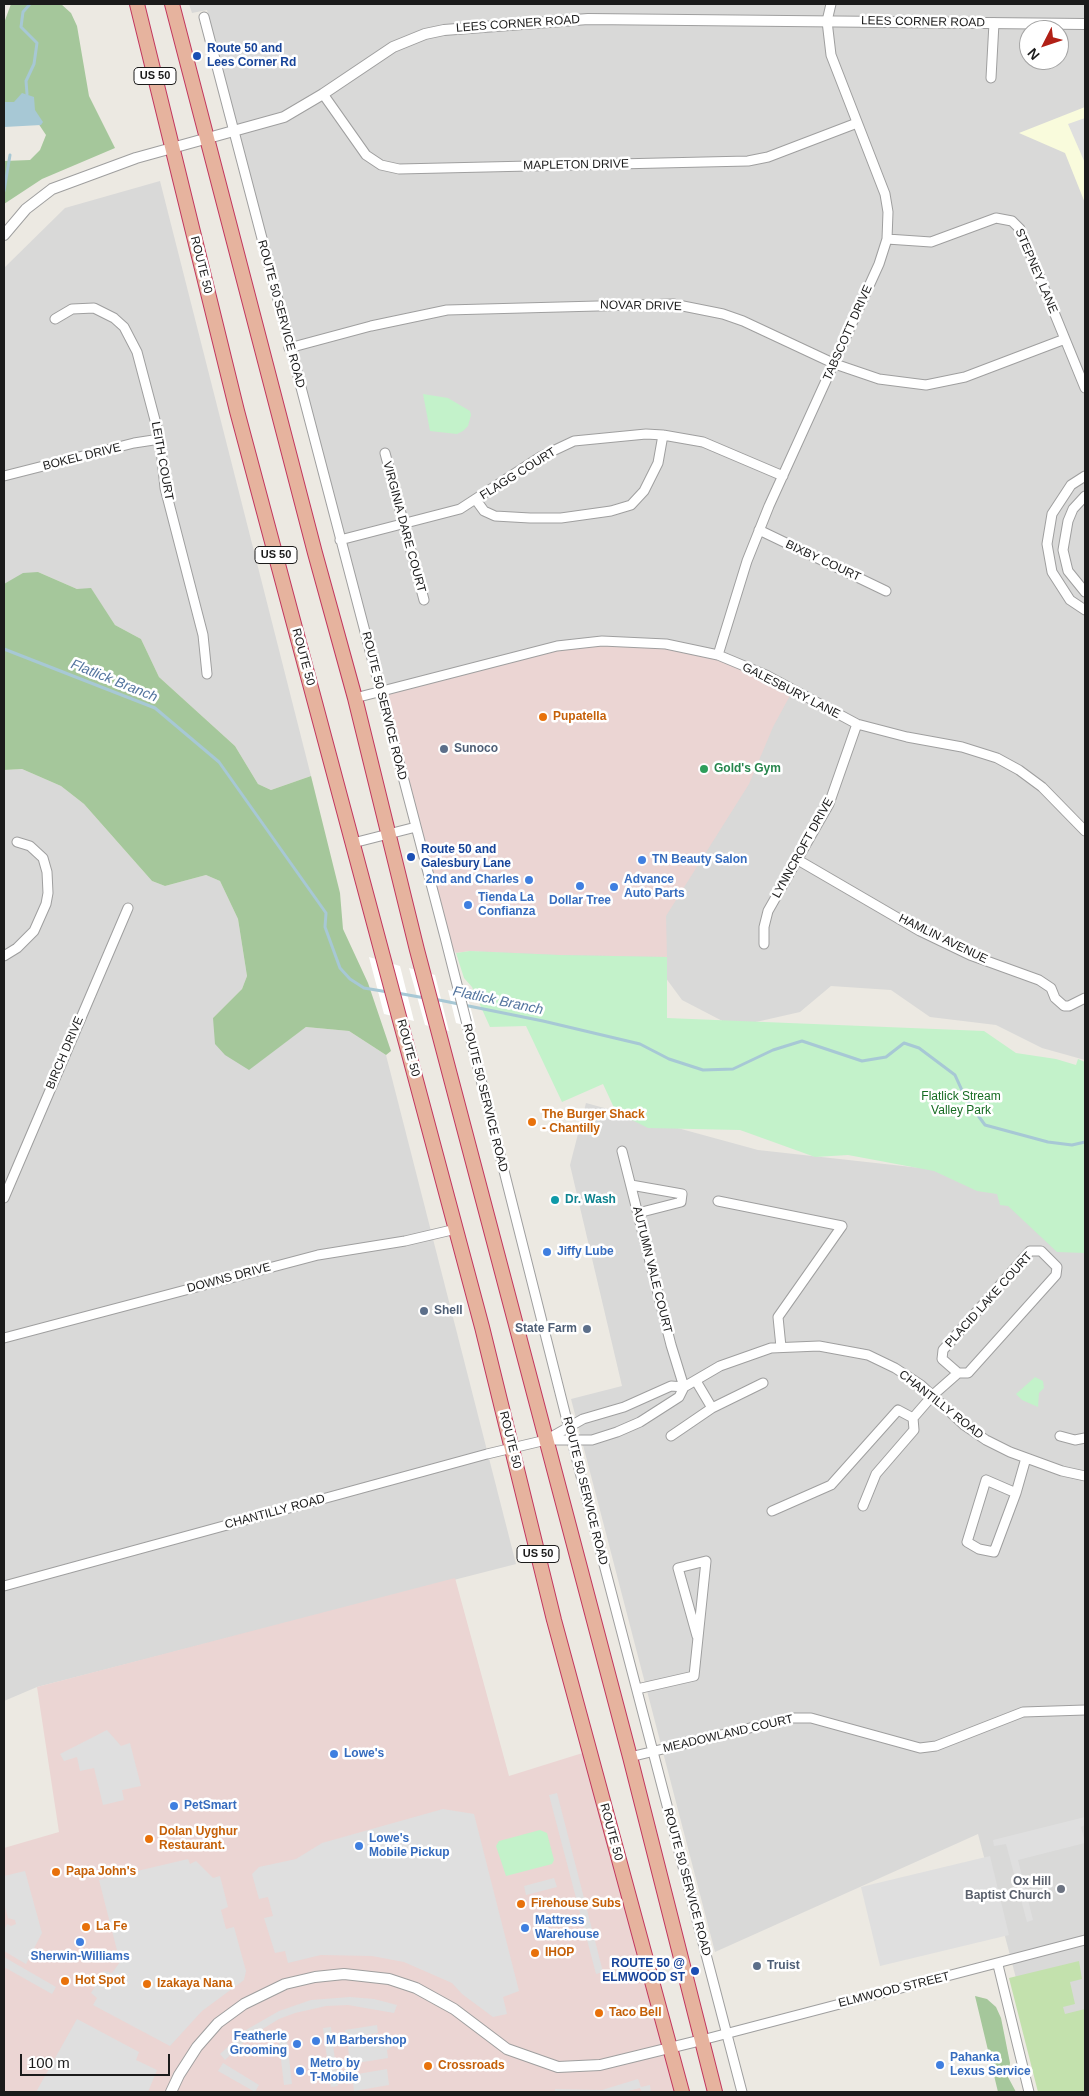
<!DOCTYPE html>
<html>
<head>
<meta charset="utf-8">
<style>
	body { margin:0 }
	#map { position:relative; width:1089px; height:2096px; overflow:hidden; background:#ece9e2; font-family:Arial,sans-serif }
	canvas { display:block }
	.frame { position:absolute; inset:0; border:5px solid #1b1b1b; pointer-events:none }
	.north { position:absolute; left:1019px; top:20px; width:50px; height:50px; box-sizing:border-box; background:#fff; border:1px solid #a4a4a4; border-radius:50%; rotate:229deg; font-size:14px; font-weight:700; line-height:20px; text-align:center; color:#1b1b1b }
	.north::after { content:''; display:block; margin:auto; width:18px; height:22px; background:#b12016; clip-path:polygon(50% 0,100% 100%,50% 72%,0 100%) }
	.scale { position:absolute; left:20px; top:2054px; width:150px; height:22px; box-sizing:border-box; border:2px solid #1b1b1b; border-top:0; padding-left:6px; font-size:15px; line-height:18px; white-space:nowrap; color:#1b1b1b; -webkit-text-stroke:4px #fff; paint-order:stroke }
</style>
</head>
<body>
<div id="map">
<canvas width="1089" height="2096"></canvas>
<div class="frame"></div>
<div class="north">N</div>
<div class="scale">100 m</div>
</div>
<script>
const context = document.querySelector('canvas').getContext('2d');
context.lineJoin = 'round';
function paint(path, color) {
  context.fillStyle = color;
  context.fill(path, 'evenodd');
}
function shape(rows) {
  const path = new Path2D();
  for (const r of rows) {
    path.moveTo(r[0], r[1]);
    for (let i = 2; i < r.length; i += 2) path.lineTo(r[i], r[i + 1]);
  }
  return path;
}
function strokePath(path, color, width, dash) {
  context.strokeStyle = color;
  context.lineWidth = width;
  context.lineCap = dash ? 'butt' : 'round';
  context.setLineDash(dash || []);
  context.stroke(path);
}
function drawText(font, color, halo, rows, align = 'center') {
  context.font = font + ' Arial,sans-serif';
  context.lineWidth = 5;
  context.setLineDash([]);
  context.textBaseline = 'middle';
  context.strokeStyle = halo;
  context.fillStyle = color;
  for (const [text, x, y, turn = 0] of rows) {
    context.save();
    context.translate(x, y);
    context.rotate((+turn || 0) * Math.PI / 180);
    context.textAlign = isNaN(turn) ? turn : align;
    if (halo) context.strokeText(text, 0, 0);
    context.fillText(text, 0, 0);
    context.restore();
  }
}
paint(shape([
	[189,4,1085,4,1085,1060,1042,1048,996,1025,930,1017,891,990,831,986,800,1012,734,1027,682,1000,654,962,470,951,399,682,381,688,207,10,192,13],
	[1029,30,1059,30,1059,60,1029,60],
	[160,181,311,776,271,790,258,784,235,746,159,677,141,639,115,625,91,589,77,589,38,572,4,584,4,268,65,208],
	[22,769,61,786,84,804,152,881,165,886,206,875,220,881,238,919,247,976,242,989,213,1018,249,1069,306,1027,349,1031,386,1055,516,1564,37,1687,4,1701,4,770],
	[586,1103,758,1150,966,1173,1085,1227,1085,2092,1046,2092,978,1834,715,1952,571,1399,622,1386,570,1165]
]), '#d9d9d8');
paint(shape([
	[574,643,690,649,718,655,793,690,773,727,749,784,666,916,667,957,559,955,470,951,456,953,445,937,379,691],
	[455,1578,509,1776,589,1751,682,2092,4,2092,4,1848,59,1832,37,1687]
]), '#ebd5d3');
paint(shape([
	[1085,107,1085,203,1065,153,1019,133]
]), '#f9fbdc');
paint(shape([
	[1079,1961,1082,1979,1070,1982,1075,2004,1063,2007,1065,2014,1085,2009,1085,2092,1038,2092,1009,1978]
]), '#c3e1ad');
paint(shape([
	[11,4,61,4,71,13,77,26,89,96,115,148,42,179,4,204,4,161,30,160,40,150,46,135,38,123,4,105,4,23],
	[38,572,77,589,91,588,115,625,141,639,159,677,235,746,258,784,271,790,311,776,340,893,343,929,368,983,391,1051,386,1055,349,1031,306,1027,249,1070,225,1055,215,1044,213,1018,242,989,247,976,238,919,220,881,206,875,165,886,152,881,84,804,61,786,22,769,4,770,4,584,23,573],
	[975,1996,987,1999,996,2007,1001,2018,1010,2063,1008,2077,1016,2092,998,2092]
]), '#a5c79b');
paint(shape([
	[423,394,448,398,470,411,471,415,468,426,463,431,457,434,430,431],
	[470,951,559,955,667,957,667,1018,984,1031,1016,1053,1056,1059,1076,1065,1078,1059,1085,1062,1085,1253,1057,1252,1008,1206,1000,1205,997,1194,977,1191,934,1171,848,1155,815,1157,740,1130,648,1128,616,1112,603,1084,562,1102,526,1026,490,1027,472,987,464,978,456,953],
	[1035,1377,1043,1381,1044,1388,1039,1393,1038,1407,1022,1400,1016,1394],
	[540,1830,547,1833,554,1860,552,1864,506,1876,496,1846,499,1841]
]), '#c3f2ca');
paint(shape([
	[1085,118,1085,163,1068,124],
	[107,1730,121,1746,130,1743,141,1786,122,1790,124,1800,103,1805,94,1768,80,1771,77,1757,64,1761,60,1754],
	[557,1793,603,1972,596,1974,549,1795],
	[443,1809,474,1814,519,1991,503,1997,507,2014,493,2017,462,1994,452,1983,404,1962,372,1956,321,1955,288,1963,285,1951,275,1953,264,1918,273,1916,268,1897,259,1899,252,1874,259,1867,296,1859,322,1843],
	[1085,1817,1085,1825,1081,1827,1085,1843,1018,1860,1033,1920,1027,1922,1006,1844,994,1846,993,1840],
	[990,1856,1009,1935,880,1966,861,1887],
	[188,1859,190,1864,196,1861,213,1878,220,1876,228,1907,221,1910,226,1929,234,1927,246,1971,244,1980,202,2011,170,2046,93,2005,97,1998,91,1993,104,1971,112,1973,120,1962,99,1880],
	[25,1871,42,1933,26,1964,4,1951,4,1930,7,1924,11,1926,16,1924,15,1920,8,1918,4,1903,4,1876],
	[554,1878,557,1887,526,1895,524,1886],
	[4,1957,56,1987,52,1994,4,1967],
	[350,1997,374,1999,397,2005,394,2013,348,2005,326,2006,295,2013,279,2019,248,2038,225,2060,220,2054,246,2030,279,2011,311,2000],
	[77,2019,139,2052,136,2060,157,2070,148,2092,36,2092],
	[377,2025,378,2033,347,2038,345,2030],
	[331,2027,338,2086,331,2087,323,2028],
	[286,2032,292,2084,284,2085,278,2034],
	[390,2040,391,2048,387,2050,388,2058,350,2064,348,2047],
	[223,2063,259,2085,255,2092,218,2071],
	[387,2069,389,2085,354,2091,352,2075],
	[638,2079,641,2087,650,2085,651,2092,642,2092,640,2088,624,2092,555,2092,555,2089,602,2090]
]), '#dfdfdf');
paint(shape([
	[22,93,34,97,35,110,43,122,41,125,4,127,4,102,14,102]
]), '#a7c8d5');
paint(shape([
	[369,957,400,966,414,1021,384,1014],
	[409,968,435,975,449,1031,425,1025],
	[448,990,467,995,476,1028,456,1023]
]), '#fff');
strokePath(shape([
	[27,94,26,81,34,64,37,43,21,27,23,12,30,4],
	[4,191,10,155],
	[4,649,155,708,219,762,326,913,325,927,340,968,350,979,364,988,388,992],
	[397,993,425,998],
	[434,999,543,1021,640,1044,669,1059,703,1070,733,1069,773,1050,802,1041,862,1061,886,1057,904,1043,919,1048,955,1075,966,1099,985,1125,1048,1142,1072,1145,1085,1142]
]), '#a7c8d5', 3);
const minor = shape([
	[204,17,445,937,584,1488,742,2092],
	[991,78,994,23],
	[323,94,366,155,381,165,399,169,748,161,768,157,857,123],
	[887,239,931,242,996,218,1012,221,1020,229,1085,388],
	[55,319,72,309,94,308,114,318,124,327,137,352,160,439,165,488,203,635,207,674],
	[289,348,371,326,447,310,673,304,723,314,743,321,835,364,879,379,926,385,965,377,1065,339],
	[385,453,424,600],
	[4,476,134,443,160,439],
	[1085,476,1071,485,1052,514,1047,544,1052,572,1070,600,1085,610],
	[1085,496,1073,509,1068,521,1063,550,1068,571,1085,592],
	[476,500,484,511,495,516,530,518,561,518,611,511,631,505,644,491,658,463,663,435],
	[759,530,886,591],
	[340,540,460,509,540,457,574,441,646,434,663,435,703,442,783,476],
	[718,655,747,561,769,506,879,264,887,239,888,212,885,194,831,55,827,21,831,4],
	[355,698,557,646,602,641,666,644,718,655,766,675,857,724,907,737,962,747,997,758,1019,770,1042,787,1085,831],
	[353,843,416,827],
	[798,860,920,931,970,955,1039,980,1051,988,1055,998,1064,1006,1069,1006,1085,998],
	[764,944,764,927,768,911,829,804,857,724],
	[4,956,17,948,34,931,46,904,48,893,47,872,43,858,30,846,17,842],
	[631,1185,682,1194,681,1202,638,1213],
	[4,1198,128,908],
	[718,1201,842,1226,778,1317,781,1347],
	[1030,1251,1041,1251,1057,1267,1056,1275,968,1373,958,1373,942,1359,943,1350,1030,1251],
	[4,1338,318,1255,405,1241,456,1229],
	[696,1381,712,1408],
	[671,1436,712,1408,763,1383],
	[1060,1436,1075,1440,1085,1438],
	[546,1440,592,1440,617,1432,640,1422,679,1397,684,1387,720,1366,771,1348,819,1346,868,1355,895,1368,921,1385,964,1425,986,1440,1010,1452,1062,1471,1085,1476],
	[986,1480,1016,1493,994,1552,979,1549,967,1542,986,1480],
	[1016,1493,1026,1458],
	[863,1506,876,1474,914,1430,913,1418,933,1395,958,1373],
	[772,1511,831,1485,898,1410,913,1418],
	[4,1586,487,1454,546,1440,583,1419,624,1407,671,1386,684,1387,671,1345,622,1151],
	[637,1689,694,1676,706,1561,678,1568,697,1636],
	[630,1757,791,1718,811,1718,920,1748,936,1746,1023,1712,1085,1710],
	[998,1965,1029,2092],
	[702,2040,1085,1940]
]);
const tertiary = shape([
	[4,235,26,209,52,189,136,158,284,117,323,94,393,47,425,34,444,30,588,19,1085,24],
	[171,2092,179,2075,197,2047,218,2023,244,2004,285,1984,315,1977,344,1974,389,1979,416,1988,454,2009,507,2049,558,2067,600,2065,702,2040]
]);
const trunk = shape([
	[137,4,237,411,482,1327,554,1620,682,2092],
	[172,4,315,553,355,698,417,950,630,1757,715,2092]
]);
strokePath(minor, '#9f9f9f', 11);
strokePath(tertiary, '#9f9f9f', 12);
strokePath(trunk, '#c2375e', 16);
strokePath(minor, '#fff', 9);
strokePath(tertiary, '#fff', 10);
strokePath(trunk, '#e6b39e', 14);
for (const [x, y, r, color] of [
	[197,56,5,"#1a4fb4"],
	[543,717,5,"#e8710a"],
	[444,749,5,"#5c6f8a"],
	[704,769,5,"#2e9e5b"],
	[411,857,5,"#1a4fb4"],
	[642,860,5,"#3f7fe0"],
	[529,880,5,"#3f7fe0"],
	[580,886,5,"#3f7fe0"],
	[614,887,5,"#3f7fe0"],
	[468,905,5,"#3f7fe0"],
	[532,1122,5,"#e8710a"],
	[555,1200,5,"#0f9aa8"],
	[547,1252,5,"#3f7fe0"],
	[424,1311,5,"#5c6f8a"],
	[587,1329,5,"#5c6f8a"],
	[334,1754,5,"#3f7fe0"],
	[174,1806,5,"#3f7fe0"],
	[149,1839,5,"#e8710a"],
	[359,1846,5,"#3f7fe0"],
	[56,1872,5,"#e8710a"],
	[1061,1889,5,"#6b7280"],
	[521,1904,5,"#e8710a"],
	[86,1927,5,"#e8710a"],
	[525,1928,5,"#3f7fe0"],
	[80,1942,5,"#3f7fe0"],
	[535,1953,5,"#e8710a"],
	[757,1966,5,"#5c6f8a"],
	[695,1971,5,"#1a4fb4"],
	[65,1981,5,"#e8710a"],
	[147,1984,5,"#e8710a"],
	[599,2013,5,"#e8710a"],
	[316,2041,5,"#3f7fe0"],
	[297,2044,5,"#3f7fe0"],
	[940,2065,5,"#3f7fe0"],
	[428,2066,5,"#e8710a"],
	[300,2071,5,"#3f7fe0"]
]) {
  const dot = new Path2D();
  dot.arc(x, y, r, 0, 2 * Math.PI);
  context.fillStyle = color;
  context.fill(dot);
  strokePath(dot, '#fff', 2);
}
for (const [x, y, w] of [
	[155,76,42],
	[276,555,42],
	[538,1554,42]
]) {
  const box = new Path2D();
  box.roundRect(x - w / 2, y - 8.5, w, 17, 4);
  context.fillStyle = '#fff';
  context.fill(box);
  strokePath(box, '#1b1b1b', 1);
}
drawText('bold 11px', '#1b1b1b', null, [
	["US 50",155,76],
	["US 50",276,555],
	["US 50",538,1554]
]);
drawText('12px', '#1b1b1b', '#fff', [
	["LEES CORNER ROAD",923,22,1],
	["LEES CORNER ROAD",518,24,-4],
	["MAPLETON DRIVE",576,165,-1],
	["ROUTE 50",201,265,76],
	["STEPNEY LANE",1036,271,67],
	["NOVAR DRIVE",641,306,1],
	["ROUTE 50 SERVICE ROAD",281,314,75],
	["TABSCOTT DRIVE",848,333,-66],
	["BOKEL DRIVE",82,457,-14],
	["LEITH COURT",162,461,80],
	["FLAGG COURT",518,474,-32],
	["VIRGINIA DARE COURT",404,527,75],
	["BIXBY COURT",823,561,25],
	["ROUTE 50",303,657,75],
	["GALESBURY LANE",791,691,27],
	["ROUTE 50 SERVICE ROAD",384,706,76],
	["LYNNCROFT DRIVE",803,848,-61],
	["HAMLIN AVENUE",943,939,26],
	["ROUTE 50",408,1048,75],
	["BIRCH DRIVE",65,1053,-67],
	["ROUTE 50 SERVICE ROAD",485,1098,76],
	["AUTUMN VALE COURT",652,1270,76],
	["DOWNS DRIVE",229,1278,-15],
	["PLACID LAKE COURT",989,1300,-48],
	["CHANTILLY ROAD",941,1405,38],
	["ROUTE 50",510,1440,76],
	["ROUTE 50 SERVICE ROAD",585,1491,76],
	["CHANTILLY ROAD",275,1512,-15],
	["MEADOWLAND COURT",728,1734,-13],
	["ROUTE 50",611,1832,75],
	["ROUTE 50 SERVICE ROAD",687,1882,75],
	["ELMWOOD STREET",894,1990,-14]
]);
drawText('bold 12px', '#164399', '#fff', [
	["Route 50 and",207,49],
	["Lees Corner Rd",207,63],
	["Route 50 and",421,850],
	["Galesbury Lane",421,864],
	["ROUTE 50 @",685,1964,"right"],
	["ELMWOOD ST",685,1978,"right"]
], 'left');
drawText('bold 12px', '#c56008', '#fff', [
	["Pupatella",553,717],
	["The Burger Shack",542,1115],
	["- Chantilly",542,1129],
	["Dolan Uyghur",159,1832],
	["Restaurant.",159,1846],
	["Papa John's",66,1872],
	["Firehouse Subs",531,1904],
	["La Fe",96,1927],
	["IHOP",545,1953],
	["Hot Spot",75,1981],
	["Izakaya Nana",157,1984],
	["Taco Bell",609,2013],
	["Crossroads",438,2066]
], 'left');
drawText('bold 12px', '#4e5e75', '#fff', [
	["Sunoco",454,749],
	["Shell",434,1311],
	["State Farm",577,1329,"right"],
	["Truist",767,1966]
], 'left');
drawText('bold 12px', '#27864d', '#fff', [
	["Gold's Gym",714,769]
], 'left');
drawText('bold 12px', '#366cbe', '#fff', [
	["TN Beauty Salon",652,860],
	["2nd and Charles",519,880,"right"],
	["Advance",624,880],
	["Auto Parts",624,894],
	["Tienda La",478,898],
	["Confianza",478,912],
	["Dollar Tree",580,901,"center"],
	["Jiffy Lube",557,1252],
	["Lowe's",344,1754],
	["PetSmart",184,1806],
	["Lowe's",369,1839],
	["Mobile Pickup",369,1853],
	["Mattress",535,1921],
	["Warehouse",535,1935],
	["Sherwin-Williams",80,1957,"center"],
	["Featherle",287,2037,"right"],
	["Grooming",287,2051,"right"],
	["M Barbershop",326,2041],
	["Pahanka",950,2058],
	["Lexus Service",950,2072],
	["Metro by",310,2064],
	["T-Mobile",310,2078]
], 'left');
drawText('12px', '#176c23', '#fff', [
	["Flatlick Stream",961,1097],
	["Valley Park",961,1111]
]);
drawText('bold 12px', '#0d838f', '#fff', [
	["Dr. Wash",565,1200]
], 'left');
drawText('bold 12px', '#5b616d', '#fff', [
	["Ox Hill",1051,1882],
	["Baptist Church",1051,1896]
], 'right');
drawText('italic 14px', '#54759f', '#fff', [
	["Flatlick Branch",114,681,22],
	["Flatlick Branch",498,1001,12]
]);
</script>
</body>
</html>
